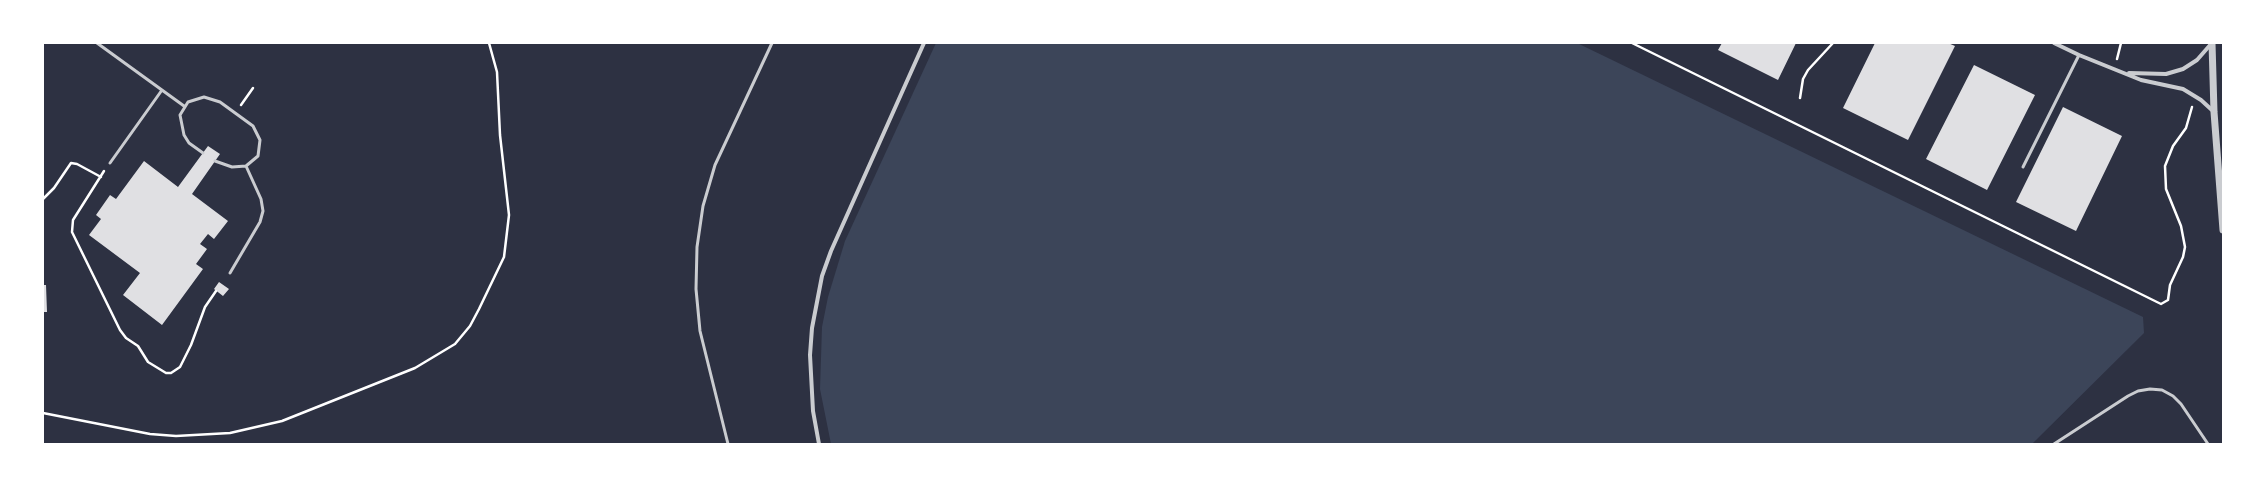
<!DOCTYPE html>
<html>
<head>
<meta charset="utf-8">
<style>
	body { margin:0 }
	#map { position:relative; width:2266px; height:487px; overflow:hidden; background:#2d3142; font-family:Commissioner,sans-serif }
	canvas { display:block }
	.frame { position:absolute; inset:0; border:44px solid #fff; pointer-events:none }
</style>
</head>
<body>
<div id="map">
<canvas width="2266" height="487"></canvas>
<div class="frame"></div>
</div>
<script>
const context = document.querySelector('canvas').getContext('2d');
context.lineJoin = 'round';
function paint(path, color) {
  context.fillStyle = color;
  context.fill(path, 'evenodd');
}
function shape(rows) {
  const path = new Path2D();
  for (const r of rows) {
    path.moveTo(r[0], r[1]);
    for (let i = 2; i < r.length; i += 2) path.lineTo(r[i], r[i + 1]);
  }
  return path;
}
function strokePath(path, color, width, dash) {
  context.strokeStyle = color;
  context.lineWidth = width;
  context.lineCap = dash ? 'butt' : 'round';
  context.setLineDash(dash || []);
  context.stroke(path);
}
paint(shape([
	[936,43,1577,43,2143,317,2144,333,2032,444,831,444,820,389,822,327,828,297,845,241]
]), '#3c4559');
paint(shape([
	[1722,43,1796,43,1778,80,1718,50],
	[1875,43,1948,43,1955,46,1908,140,1843,108],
	[1974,65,2035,95,1987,190,1926,159],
	[2063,107,2122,136,2076,231,2016,202],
	[208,146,220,154,192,194,228,221,214,239,208,234,200,244,207,249,196,264,203,269,162,325,123,295,140,273,89,235,101,219,96,215,110,195,116,199,144,161,178,187],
	[219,282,229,289,223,296,214,289],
	[43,285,46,285,47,312,43,312]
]), '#e0e0e3');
strokePath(shape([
	[1632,43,2161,304,2168,300,2170,285,2183,257,2185,247,2181,226,2166,189,2165,166,2173,146,2186,128,2192,107],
	[2117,59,2121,43],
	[1800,98,1803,79,1808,70,1833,43],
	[241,105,253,88],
	[104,171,73,220,72,232,120,330,126,338,138,346,148,362,166,373,171,373,180,367,191,345,205,307,216,291],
	[43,199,54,188,71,163,77,164,101,177],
	[43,413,150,434,176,436,230,433,282,421,415,368,455,344,470,326,479,309,504,257,509,215,500,135,497,72,489,43]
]), '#fff', 2.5);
strokePath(shape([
	[97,43,184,106],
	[203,153,189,143,184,135,180,115,188,102,204,97,220,102,253,126,260,140,258,156,246,166,232,167,215,161],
	[110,163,162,90],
	[2023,167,2079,55],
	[230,273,260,222,263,211,261,199,246,166],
	[728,444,700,331,696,289,697,247,703,206,715,165,772,43],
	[2054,444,2128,396,2138,391,2150,389,2162,390,2173,396,2181,404,2208,444]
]), '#caccd0', 3);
strokePath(shape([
	[2054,43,2079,55,2141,80,2183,89,2201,100,2213,111],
	[2129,73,2166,74,2183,69,2197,60,2211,44],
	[819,444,813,411,810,355,812,328,822,276,831,251,924,43]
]), '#caccd0', 4);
strokePath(shape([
	[2212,43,2214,112,2223,230]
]), '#caccd0', 7);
</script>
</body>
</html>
